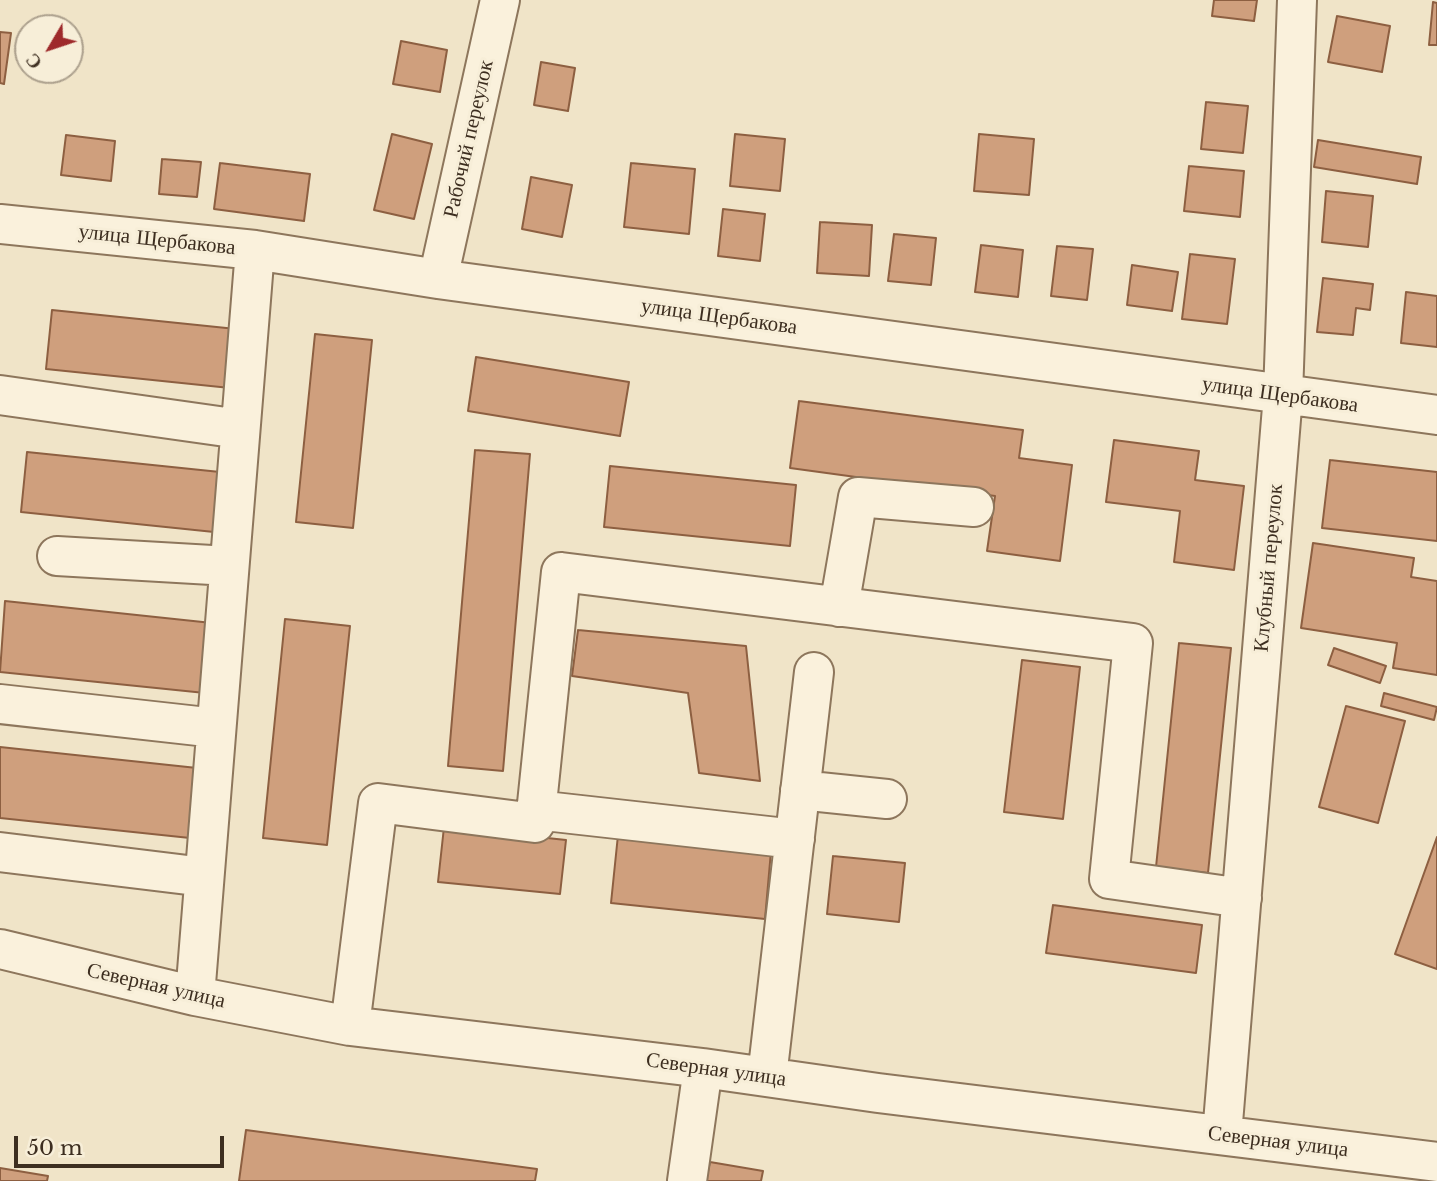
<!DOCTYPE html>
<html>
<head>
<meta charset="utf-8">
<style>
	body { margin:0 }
	#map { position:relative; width:1437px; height:1181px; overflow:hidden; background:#f0e4c8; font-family:"Libre Baskerville",serif }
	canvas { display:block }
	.north { position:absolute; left:14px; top:14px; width:70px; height:70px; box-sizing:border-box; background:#f7eed8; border:2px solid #ada18e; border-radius:50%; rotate:231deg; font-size:19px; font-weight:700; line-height:28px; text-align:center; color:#3d2e20 }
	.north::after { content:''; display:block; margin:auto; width:24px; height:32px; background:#9e2a2b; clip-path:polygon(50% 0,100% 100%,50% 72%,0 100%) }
	.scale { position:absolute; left:14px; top:1136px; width:210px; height:32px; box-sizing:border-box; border:4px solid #3d2e20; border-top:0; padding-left:9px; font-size:21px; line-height:24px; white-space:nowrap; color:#3d2e20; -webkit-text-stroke:5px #f7eed8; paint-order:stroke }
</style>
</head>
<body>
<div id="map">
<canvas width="1437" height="1181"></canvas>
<div class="north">С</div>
<div class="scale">50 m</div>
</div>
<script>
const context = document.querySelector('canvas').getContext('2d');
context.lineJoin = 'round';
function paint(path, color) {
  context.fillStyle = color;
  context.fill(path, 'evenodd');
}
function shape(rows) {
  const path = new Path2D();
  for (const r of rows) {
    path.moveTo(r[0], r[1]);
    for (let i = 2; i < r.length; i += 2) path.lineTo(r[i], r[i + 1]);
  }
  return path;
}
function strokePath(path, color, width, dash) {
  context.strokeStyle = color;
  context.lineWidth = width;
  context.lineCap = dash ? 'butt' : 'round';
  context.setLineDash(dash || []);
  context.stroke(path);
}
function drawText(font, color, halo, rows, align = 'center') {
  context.font = font + ' "Libre Baskerville",serif';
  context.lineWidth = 6;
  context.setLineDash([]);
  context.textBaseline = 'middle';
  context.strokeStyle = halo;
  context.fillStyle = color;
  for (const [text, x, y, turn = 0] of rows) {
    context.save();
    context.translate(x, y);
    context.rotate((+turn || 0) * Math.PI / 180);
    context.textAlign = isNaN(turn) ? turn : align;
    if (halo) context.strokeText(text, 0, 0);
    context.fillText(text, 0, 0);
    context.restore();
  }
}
const building = shape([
	[1214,0,1257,0,1254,21,1212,16,1214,0],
	[1433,2,1437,3,1437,45,1429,45,1433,2],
	[1337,16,1390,26,1382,72,1328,62,1337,16],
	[0,32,11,33,4,84,0,83,0,32],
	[401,41,447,50,440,92,393,84,401,41],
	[541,62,575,68,568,111,534,105,541,62],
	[1206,102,1248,106,1243,153,1201,149,1206,102],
	[392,134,432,144,414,219,374,210,392,134],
	[735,134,785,139,780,191,730,186,735,134],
	[979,134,1034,139,1029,195,974,191,979,134],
	[66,135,115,141,111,181,61,175,66,135],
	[1318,140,1421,157,1417,184,1314,167,1318,140],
	[162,159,201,162,197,197,159,194,162,159],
	[220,163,310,174,304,221,214,209,220,163],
	[631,163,695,169,689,234,624,227,631,163],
	[1189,166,1244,171,1240,217,1184,211,1189,166],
	[531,177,572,185,562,237,522,229,531,177],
	[1326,191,1373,196,1368,247,1322,242,1326,191],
	[723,209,765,214,760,261,718,256,723,209],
	[820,222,872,225,869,276,817,273,820,222],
	[894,234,936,238,931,285,888,281,894,234],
	[981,245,1023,250,1018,297,975,292,981,245],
	[1057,246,1093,249,1087,300,1051,296,1057,246],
	[1190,254,1235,259,1227,324,1182,319,1190,254],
	[1132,265,1178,272,1172,311,1127,305,1132,265],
	[1323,278,1373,284,1370,310,1356,308,1353,335,1317,332,1323,278],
	[1406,292,1437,296,1437,347,1401,343,1406,292],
	[52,310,236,329,230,388,46,369,52,310],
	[315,334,372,340,353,528,296,522,315,334],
	[476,357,629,382,620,436,468,411,476,357],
	[799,401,1023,430,1019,458,1072,465,1060,561,987,551,995,496,790,468,799,401],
	[1114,440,1199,451,1195,480,1244,486,1234,570,1174,562,1180,511,1106,502,1114,440],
	[475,450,530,454,503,771,448,766,475,450],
	[27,452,220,472,214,532,21,512,27,452],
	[1330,460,1437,472,1437,541,1322,528,1330,460],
	[610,466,796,485,790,546,604,527,610,466],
	[1313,543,1414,558,1411,577,1437,581,1437,675,1393,668,1397,643,1301,628,1313,543],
	[5,601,212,623,205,693,0,672,5,601],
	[285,619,350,626,327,845,263,838,285,619],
	[578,630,746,646,760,781,699,773,688,693,572,676,578,630],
	[1179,643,1231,648,1208,873,1156,867,1179,643],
	[1334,648,1386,666,1380,683,1328,665,1334,648],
	[1022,660,1080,667,1063,819,1004,812,1022,660],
	[1384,693,1437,707,1434,720,1381,706,1384,693],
	[1346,706,1405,721,1378,823,1319,807,1346,706],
	[0,747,197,768,190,838,0,818,0,747],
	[444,827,566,840,560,894,438,882,444,827],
	[618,835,771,851,765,919,611,903,618,835],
	[1437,837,1437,969,1395,954,1437,837],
	[833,856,905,863,899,922,827,914,833,856],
	[1053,905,1202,925,1196,973,1046,953,1053,905],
	[246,1130,537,1169,535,1181,239,1181,246,1130],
	[710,1162,763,1171,761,1181,706,1181,710,1162],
	[0,1168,48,1176,47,1181,0,1181,0,1168]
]);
paint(building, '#cf9f7d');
strokePath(building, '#8d5f41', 2);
const minor = shape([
	[0,224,255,250,438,279,1437,415],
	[438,279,500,0],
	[0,395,240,429],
	[57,556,229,566],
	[839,607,858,497,974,507],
	[0,704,216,728],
	[800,790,887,799],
	[536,810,795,839],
	[0,852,204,877],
	[0,949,195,996,350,1026,703,1068,878,1093,1437,1162],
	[195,996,255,250],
	[350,1026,378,803,535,823,561,572,1133,643,1109,879,1242,898],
	[767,1077,814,672],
	[1222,1135,1283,395,1297,0],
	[687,1181,703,1068]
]);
strokePath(minor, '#8d765c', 42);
strokePath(minor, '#faf1dc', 38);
drawText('21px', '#3d2e20', '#f7eed8', [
	["Рабочий переулок",469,139,-77],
	["улица Щербакова",157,240,6],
	["улица Щербакова",719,317,8],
	["улица Щербакова",1280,395,8],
	["Клубный переулок",1269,568,-85],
	["Северная улица",156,986,13],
	["Северная улица",716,1070,8],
	["Северная улица",1278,1142,7]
]);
</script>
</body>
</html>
